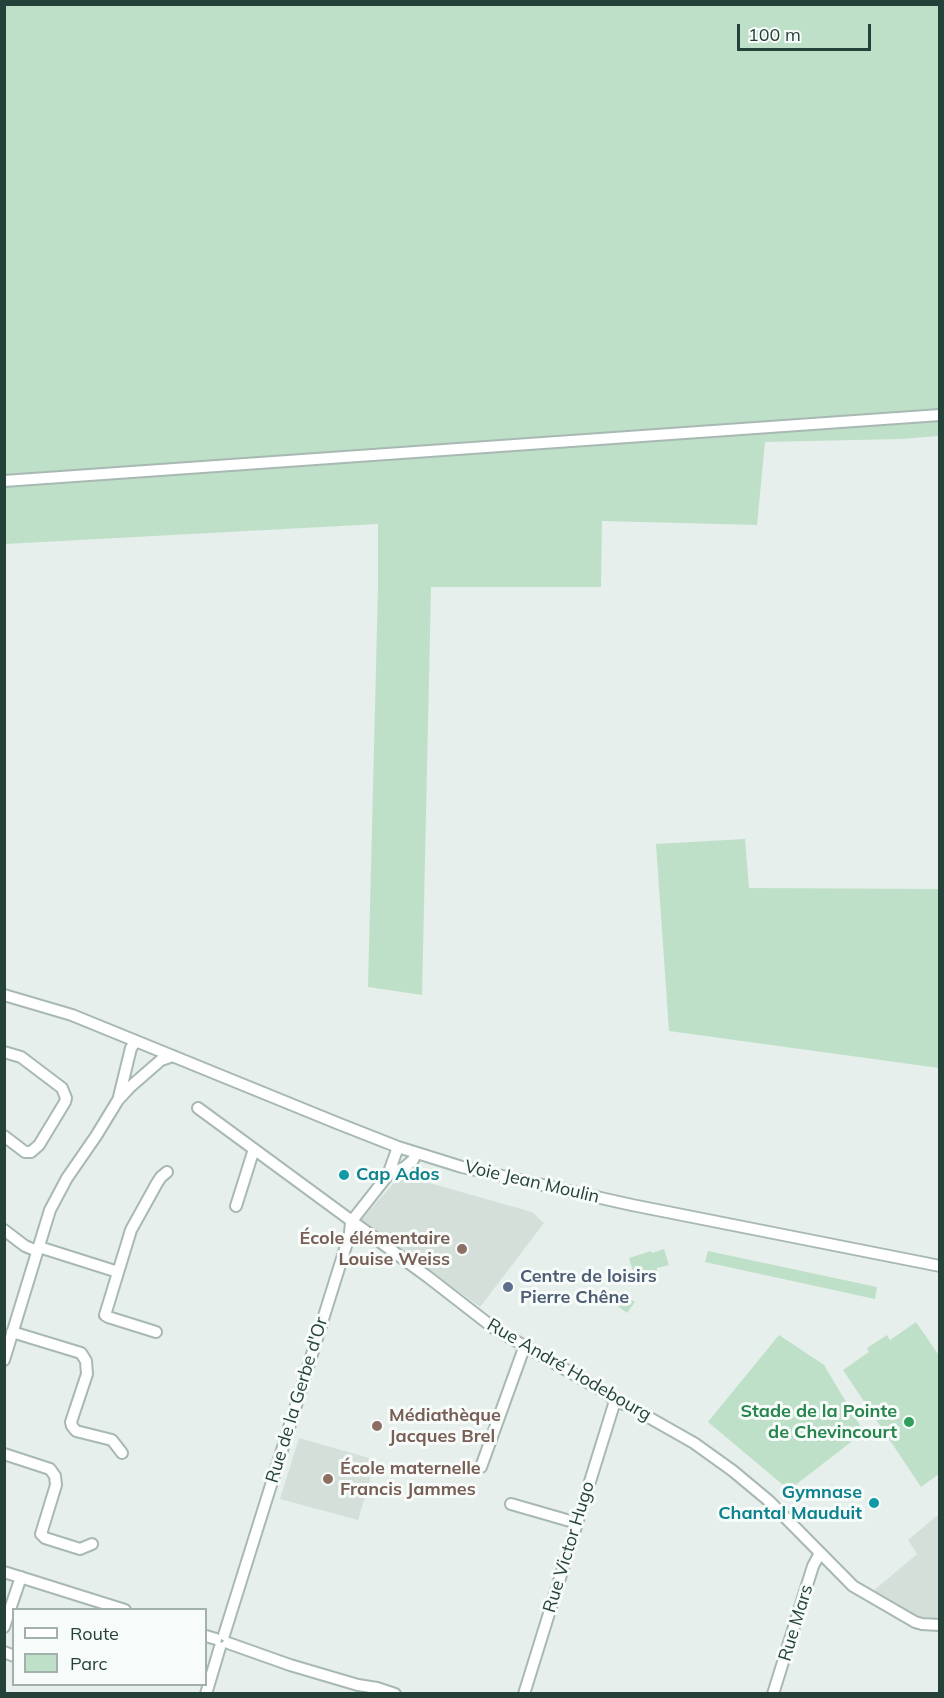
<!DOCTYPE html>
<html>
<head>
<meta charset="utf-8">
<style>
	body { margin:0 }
	#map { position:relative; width:944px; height:1698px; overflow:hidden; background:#e6efeb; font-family:Mulish,sans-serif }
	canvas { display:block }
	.frame { position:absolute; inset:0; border:6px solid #24423a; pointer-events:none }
	.legend { position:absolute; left:12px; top:1608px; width:195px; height:78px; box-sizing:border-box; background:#f7fbf9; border:2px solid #a3b1ad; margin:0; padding:8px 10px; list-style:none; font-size:18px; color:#24423a }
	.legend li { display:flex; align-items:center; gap:12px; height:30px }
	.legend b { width:30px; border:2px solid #a3b1ad }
	.scale { position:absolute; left:737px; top:24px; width:134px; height:27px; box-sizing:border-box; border:3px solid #24423a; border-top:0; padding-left:8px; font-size:18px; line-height:21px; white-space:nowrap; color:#24423a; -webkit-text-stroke:4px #f7fbf9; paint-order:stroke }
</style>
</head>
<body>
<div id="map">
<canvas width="944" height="1698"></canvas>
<div class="frame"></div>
<ul class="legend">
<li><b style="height:8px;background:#fff"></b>Route</li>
<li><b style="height:16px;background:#bfe0c8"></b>Parc</li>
</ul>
<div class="scale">100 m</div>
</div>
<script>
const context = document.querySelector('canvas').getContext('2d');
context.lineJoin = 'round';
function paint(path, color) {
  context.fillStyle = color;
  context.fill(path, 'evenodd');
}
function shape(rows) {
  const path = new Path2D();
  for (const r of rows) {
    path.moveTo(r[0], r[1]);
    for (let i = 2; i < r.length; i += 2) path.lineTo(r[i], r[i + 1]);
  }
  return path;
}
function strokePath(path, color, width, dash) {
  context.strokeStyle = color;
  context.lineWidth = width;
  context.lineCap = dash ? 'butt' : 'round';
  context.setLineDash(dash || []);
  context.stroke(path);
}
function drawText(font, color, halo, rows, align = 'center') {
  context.font = font + ' Mulish,sans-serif';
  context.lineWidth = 6;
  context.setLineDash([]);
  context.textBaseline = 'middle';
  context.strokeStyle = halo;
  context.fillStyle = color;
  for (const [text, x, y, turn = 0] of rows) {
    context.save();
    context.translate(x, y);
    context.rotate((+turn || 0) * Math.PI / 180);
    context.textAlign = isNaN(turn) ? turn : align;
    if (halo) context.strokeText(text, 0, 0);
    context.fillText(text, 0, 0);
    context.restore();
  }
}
paint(shape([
	[401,1175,532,1212,544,1223,480,1307,361,1220],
	[299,1438,376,1460,358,1520,280,1499],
	[939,1514,939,1618,916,1617,871,1593,917,1554,908,1540]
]), '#d4dfda');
paint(shape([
	[5,5,939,5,939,436,901,439,765,442,757,525,602,521,601,587,431,587,422,995,368,987,378,587,378,524,5,544],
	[745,839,749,888,939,889,939,1068,669,1031,656,844],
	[664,1249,669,1265,657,1268,657,1271,635,1277,629,1258,651,1251,652,1253],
	[708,1251,877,1287,875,1299,705,1262],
	[618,1291,635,1302,627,1313,611,1301],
	[916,1322,940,1357,939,1474,921,1487,843,1370,869,1352,867,1348,887,1335,890,1340],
	[779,1335,824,1365,864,1432,789,1490,708,1422]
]), '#bfe0c8');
const minor = shape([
	[4,481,940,415],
	[4,995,72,1015,337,1123,398,1147,462,1167,632,1205,940,1266],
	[4,1052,21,1057,62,1088,66,1098,65,1102,39,1145,31,1152,25,1152,4,1136],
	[119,1097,131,1048,136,1041],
	[198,1108,428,1277,495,1329,608,1394,615,1401,627,1405,694,1443,733,1471,769,1501,853,1586,915,1622,922,1624,940,1625],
	[388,1175,405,1167,413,1160,416,1153],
	[236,1206,254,1149],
	[4,1230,25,1246,37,1251],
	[39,1247,118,1272],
	[12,1332,81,1353,86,1361,87,1374,71,1422,72,1426,76,1431,112,1440,122,1453],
	[156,1332,108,1317,105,1315,131,1230,157,1183,161,1177,167,1172],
	[4,1360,50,1210,67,1178,96,1136,118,1100,130,1087,161,1060,173,1056],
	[4,1454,50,1469,55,1476,56,1485,41,1534,45,1538,80,1549,92,1544],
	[481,1467,524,1348],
	[511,1504,577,1523],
	[4,1572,125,1610],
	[4,1627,21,1577],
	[224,1635,350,1233,351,1222,388,1175,398,1147],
	[206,1636,216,1639],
	[228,1643,290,1665,358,1685,377,1688,395,1694],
	[4,1652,14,1656],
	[206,1694,220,1647],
	[524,1694,615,1401],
	[773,1694,813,1566,820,1553]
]);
strokePath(minor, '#a8b8b2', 14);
strokePath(minor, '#fff', 10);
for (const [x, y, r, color] of [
	[344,1175,6,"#0f9aa8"],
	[462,1249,6,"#8d6e63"],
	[508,1287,6,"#5c6f8a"],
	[909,1422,6,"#2e9e5b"],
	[377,1426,6,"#8d6e63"],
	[328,1479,6,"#8d6e63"],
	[874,1503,6,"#0f9aa8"]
]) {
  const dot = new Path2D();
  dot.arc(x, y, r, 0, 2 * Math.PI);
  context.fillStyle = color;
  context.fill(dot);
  strokePath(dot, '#f7fbf9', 2);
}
drawText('bold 18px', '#0d838f', '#f7fbf9', [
	["Cap Ados",356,1175],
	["Gymnase",862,1493,"right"],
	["Chantal Mauduit",862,1514,"right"]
], 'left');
drawText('18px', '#24423a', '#f7fbf9', [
	["Voie Jean Moulin",532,1182,13],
	["Rue André Hodebourg",569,1370,30],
	["Rue de la Gerbe d'Or",297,1400,-73],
	["Rue Victor Hugo",569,1547,-73],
	["Rue Mars",796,1623,-73]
]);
drawText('bold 18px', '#785e54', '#f7fbf9', [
	["École élémentaire",450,1239,"right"],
	["Louise Weiss",450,1260,"right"],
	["Médiathèque",389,1416],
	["Jacques Brel",389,1437],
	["École maternelle",340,1469],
	["Francis Jammes",340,1490]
], 'left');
drawText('bold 18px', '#4e5e75', '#f7fbf9', [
	["Centre de loisirs",520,1277],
	["Pierre Chêne",520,1298]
], 'left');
drawText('bold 18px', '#27864d', '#f7fbf9', [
	["Stade de la Pointe",897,1412],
	["de Chevincourt",897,1433]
], 'right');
</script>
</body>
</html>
